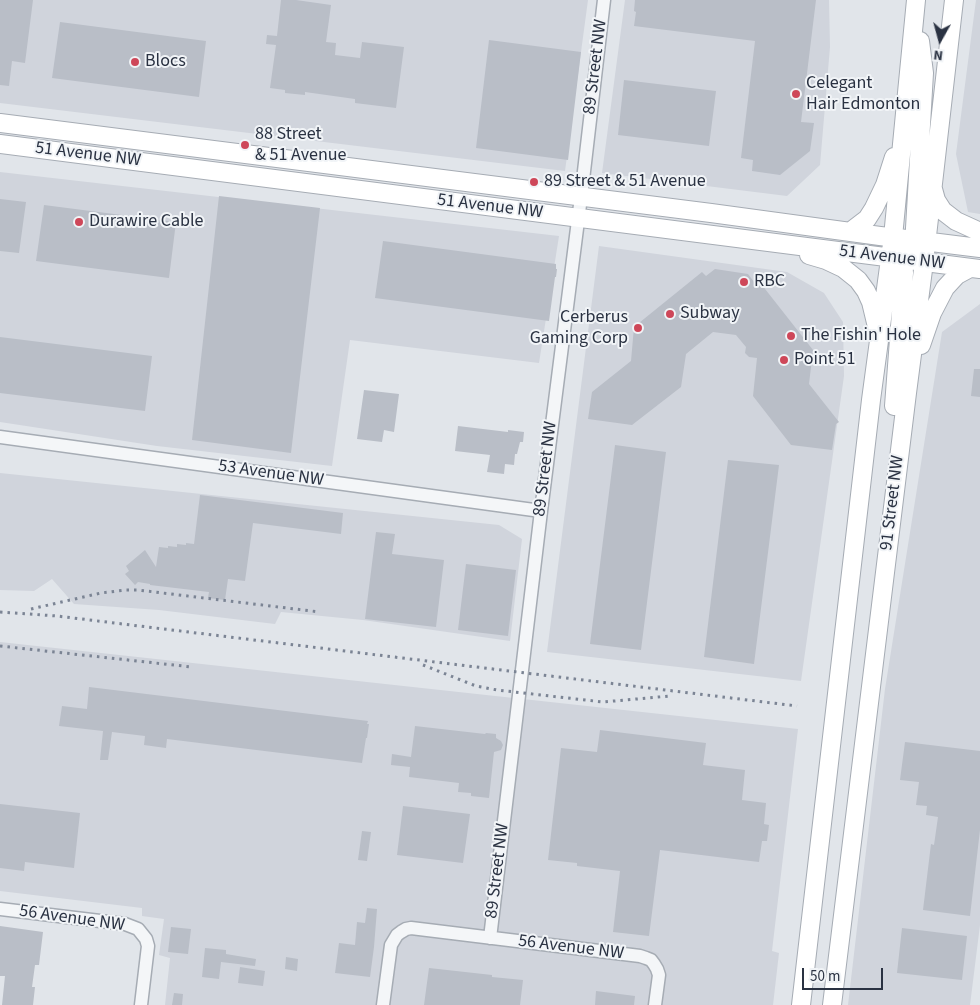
<!DOCTYPE html>
<html>
<head>
<meta charset="utf-8">
<style>
	body { margin:0 }
	#map { position:relative; width:980px; height:1005px; overflow:hidden; background:#e1e5ea; font-family:"Source Sans 3",sans-serif }
	canvas { display:block }
	.north { position:absolute; left:915px; top:15px; width:50px; height:50px; -webkit-text-stroke:4px #f1f4f7; paint-order:stroke; rotate:187deg; font-size:14px; font-weight:700; line-height:20px; text-align:center; color:#2a3242 }
	.north::after { content:''; display:block; margin:auto; width:18px; height:22px; background:#2a3242; clip-path:polygon(50% 0,100% 100%,50% 72%,0 100%) }
	.scale { position:absolute; left:802px; top:968px; width:81px; height:22px; box-sizing:border-box; border:2px solid #2a3242; border-top:0; padding-left:6px; font-size:15px; line-height:18px; white-space:nowrap; color:#2a3242; -webkit-text-stroke:4px #f1f4f7; paint-order:stroke }
</style>
</head>
<body>
<div id="map">
<canvas width="980" height="1005"></canvas>
<div class="north">N</div>
<div class="scale">50 m</div>
</div>
<script>
const context = document.querySelector('canvas').getContext('2d');
context.lineJoin = 'round';
function paint(path, color) {
  context.fillStyle = color;
  context.fill(path, 'evenodd');
}
function shape(rows) {
  const path = new Path2D();
  for (const r of rows) {
    path.moveTo(r[0], r[1]);
    for (let i = 2; i < r.length; i += 2) path.lineTo(r[i], r[i + 1]);
  }
  return path;
}
function strokePath(path, color, width, dash) {
  context.strokeStyle = color;
  context.lineWidth = width;
  context.lineCap = dash ? 'butt' : 'round';
  context.setLineDash(dash || []);
  context.stroke(path);
}
function drawText(font, color, halo, rows, align = 'center') {
  context.font = font + ' "Source Sans 3",sans-serif';
  context.lineWidth = 4;
  context.setLineDash([]);
  context.textBaseline = 'middle';
  context.strokeStyle = halo;
  context.fillStyle = color;
  for (const [text, x, y, turn = 0] of rows) {
    context.save();
    context.translate(x, y);
    context.rotate((+turn || 0) * Math.PI / 180);
    context.textAlign = isNaN(turn) ? turn : align;
    if (halo) context.strokeText(text, 0, 0);
    context.fillText(text, 0, 0);
    context.restore();
  }
}
paint(shape([
	[0,0,588,0,565,171,0,103],
	[625,0,829,0,830,47,820,165,787,196,602,173],
	[976,0,980,0,980,214,968,212,956,154],
	[0,172,559,236,539,363,350,340,332,466,157,446,0,422],
	[599,246,787,272,824,293,843,322,844,376,801,681,547,652],
	[980,304,980,925,970,1005,848,1005,885,689,942,332],
	[0,473,499,525,522,539,510,641,363,620,281,612,275,624,159,610,74,604,52,579,34,591,0,590],
	[0,642,798,729,772,951,779,953,773,1005,165,1005,170,958,159,955,164,919,142,916,142,908,0,891]
]), '#d0d4dc');
paint(shape([
	[0,0,33,0,25,63,12,61,9,86,0,85],
	[281,0,296,0,331,5,326,42,336,43,335,55,360,58,362,42,404,47,396,108,355,103,355,99,305,92,305,95,285,93,285,90,270,88,276,45,266,44,267,35,277,36],
	[635,0,816,0,801,122,814,123,810,151,780,175,752,171,753,160,741,158,755,41,634,26,636,12,634,11],
	[60,22,206,41,199,97,52,78],
	[489,40,581,52,568,160,476,148],
	[624,80,716,91,709,146,618,135],
	[219,196,320,208,291,453,192,440],
	[0,199,26,202,19,253,0,251],
	[44,205,176,222,169,278,36,261],
	[383,241,556,264,556,269,557,269,556,277,555,277,549,321,375,298],
	[715,269,748,274,754,282,758,280,813,350,809,384,839,422,836,424,832,450,791,445,753,396,757,358,749,357,745,353,746,347,736,335,713,332,686,354,681,387,632,425,588,419,592,392,631,361,634,327,702,272,706,276],
	[0,337,152,356,145,411,0,393],
	[974,369,980,369,980,397,971,396],
	[364,390,399,394,394,432,384,430,382,442,357,439],
	[458,426,508,432,508,430,524,432,523,442,520,442,517,454,515,454,514,465,505,464,504,474,487,472,490,455,455,451],
	[615,445,666,452,641,650,590,644],
	[728,460,779,465,754,664,704,657],
	[200,495,343,513,341,534,253,523,245,581,228,579,225,600,208,598,209,592,150,585,150,584,138,582,135,585,125,574,129,571,126,566,145,550,156,567,159,547,168,548,168,546,177,547,177,544,186,545,186,543,194,544],
	[376,532,395,534,392,554,444,560,436,627,365,619],
	[466,564,516,570,508,636,458,630],
	[89,687,368,721,367,724,369,724,367,738,366,738,362,763,167,739,166,748,144,745,145,736,112,732,108,760,100,760,103,731,59,726,62,706,87,709],
	[415,726,485,734,486,733,496,734,496,738,501,741,503,745,501,750,494,752,489,798,471,796,471,793,458,792,459,783,409,777,410,767,391,765,392,754,411,757],
	[600,730,706,743,703,765,745,770,742,800,766,803,764,824,769,825,767,841,762,841,759,862,660,850,649,936,613,932,620,871,577,866,577,863,548,860,561,748,597,752],
	[905,742,980,751,980,830,970,916,923,910,931,844,934,845,938,817,926,815,927,806,916,805,919,782,900,780],
	[0,804,80,813,74,868,25,862,24,871,0,868],
	[403,806,470,814,463,863,397,855],
	[362,831,371,832,367,861,358,860],
	[367,908,377,909,374,947,370,977,335,973,339,943,355,945,357,922,365,923],
	[0,926,43,932,39,965,35,965,32,987,35,987,33,1005,2,1005,5,976,0,976],
	[171,927,191,929,188,954,168,952],
	[902,928,967,936,962,980,897,973],
	[205,948,226,950,226,954,256,959,255,966,221,962,219,979,202,977],
	[286,957,298,959,297,971,285,969],
	[240,967,265,971,263,986,238,983],
	[429,968,492,975,492,977,523,980,520,1005,424,1005],
	[596,991,635,996,634,1005,595,1005],
	[174,993,183,994,182,1005,172,1005]
]), '#b9bec7');
const street = shape([
	[0,437,541,511],
	[0,909,125,924,138,929,146,939,148,946,141,1005],
	[490,938,541,511,581,197,604,0],
	[383,1005,391,945,397,935,401,932,406,929,411,928,640,956,646,958,651,960,654,964,657,969,659,975,655,1005]
]);
const secondary = shape([
	[0,123,711,213,880,236,915,240,980,248],
	[0,144,980,269],
	[933,189,936,200,943,211,956,221,980,232],
	[850,232,867,219,874,208,885,185,894,157],
	[917,251,915,240,915,228,924,73,920,41],
	[809,255,826,260,843,268,858,280,866,291,871,302,877,327],
	[921,345,932,313,945,288,957,275,970,268],
	[894,406,904,273,903,260,900,250],
	[801,1005,871,400,893,237,916,0],
	[832,1005,907,393,924,262,954,0]
]);
strokePath(street, '#a6acb4', 15);
strokePath(secondary, '#a6acb4', 20);
strokePath(street, '#f4f6f8', 12);
strokePath(secondary, '#fff', 18);
strokePath(shape([
	[31,609,101,593,126,590,138,590,320,612],
	[0,612,57,616,797,706],
	[0,646,192,667],
	[423,665,476,686,497,690,603,702,670,696]
]), '#7b8494', 3, [2.5, 5]);
for (const [x, y, r, color] of [
	[135,62,5,"#ce4759"],
	[796,94,5,"#ce4759"],
	[245,145,5,"#ce4759"],
	[534,182,5,"#ce4759"],
	[79,222,5,"#ce4759"],
	[744,282,5,"#ce4759"],
	[670,314,5,"#ce4759"],
	[638,328,5,"#ce4759"],
	[791,336,5,"#ce4759"],
	[784,360,5,"#ce4759"]
]) {
  const dot = new Path2D();
  dot.arc(x, y, r, 0, 2 * Math.PI);
  context.fillStyle = color;
  context.fill(dot);
  strokePath(dot, '#f1f4f7', 2);
}
drawText('18px', '#2a3242', '#f1f4f7', [
	["Blocs",145,62],
	["Celegant",806,84],
	["Hair Edmonton",806,105],
	["88 Street",255,135],
	["& 51 Avenue",255,156],
	["89 Street & 51 Avenue",544,182],
	["Durawire Cable",89,222],
	["RBC",754,282],
	["Subway",680,314],
	["Cerberus",628,318,"right"],
	["Gaming Corp",628,339,"right"],
	["The Fishin' Hole",801,336],
	["Point 51",794,360]
], 'left');
drawText('18px', '#2a3242', '#f1f4f7', [
	["89 Street NW",596,67,-83],
	["51 Avenue NW",88,155,7],
	["51 Avenue NW",490,207,7],
	["51 Avenue NW",892,258,7],
	["89 Street NW",546,469,-83],
	["53 Avenue NW",271,474,8],
	["91 Street NW",893,503,-83],
	["89 Street NW",498,871,-83],
	["56 Avenue NW",72,919,8],
	["56 Avenue NW",571,948,7]
]);
</script>
</body>
</html>
